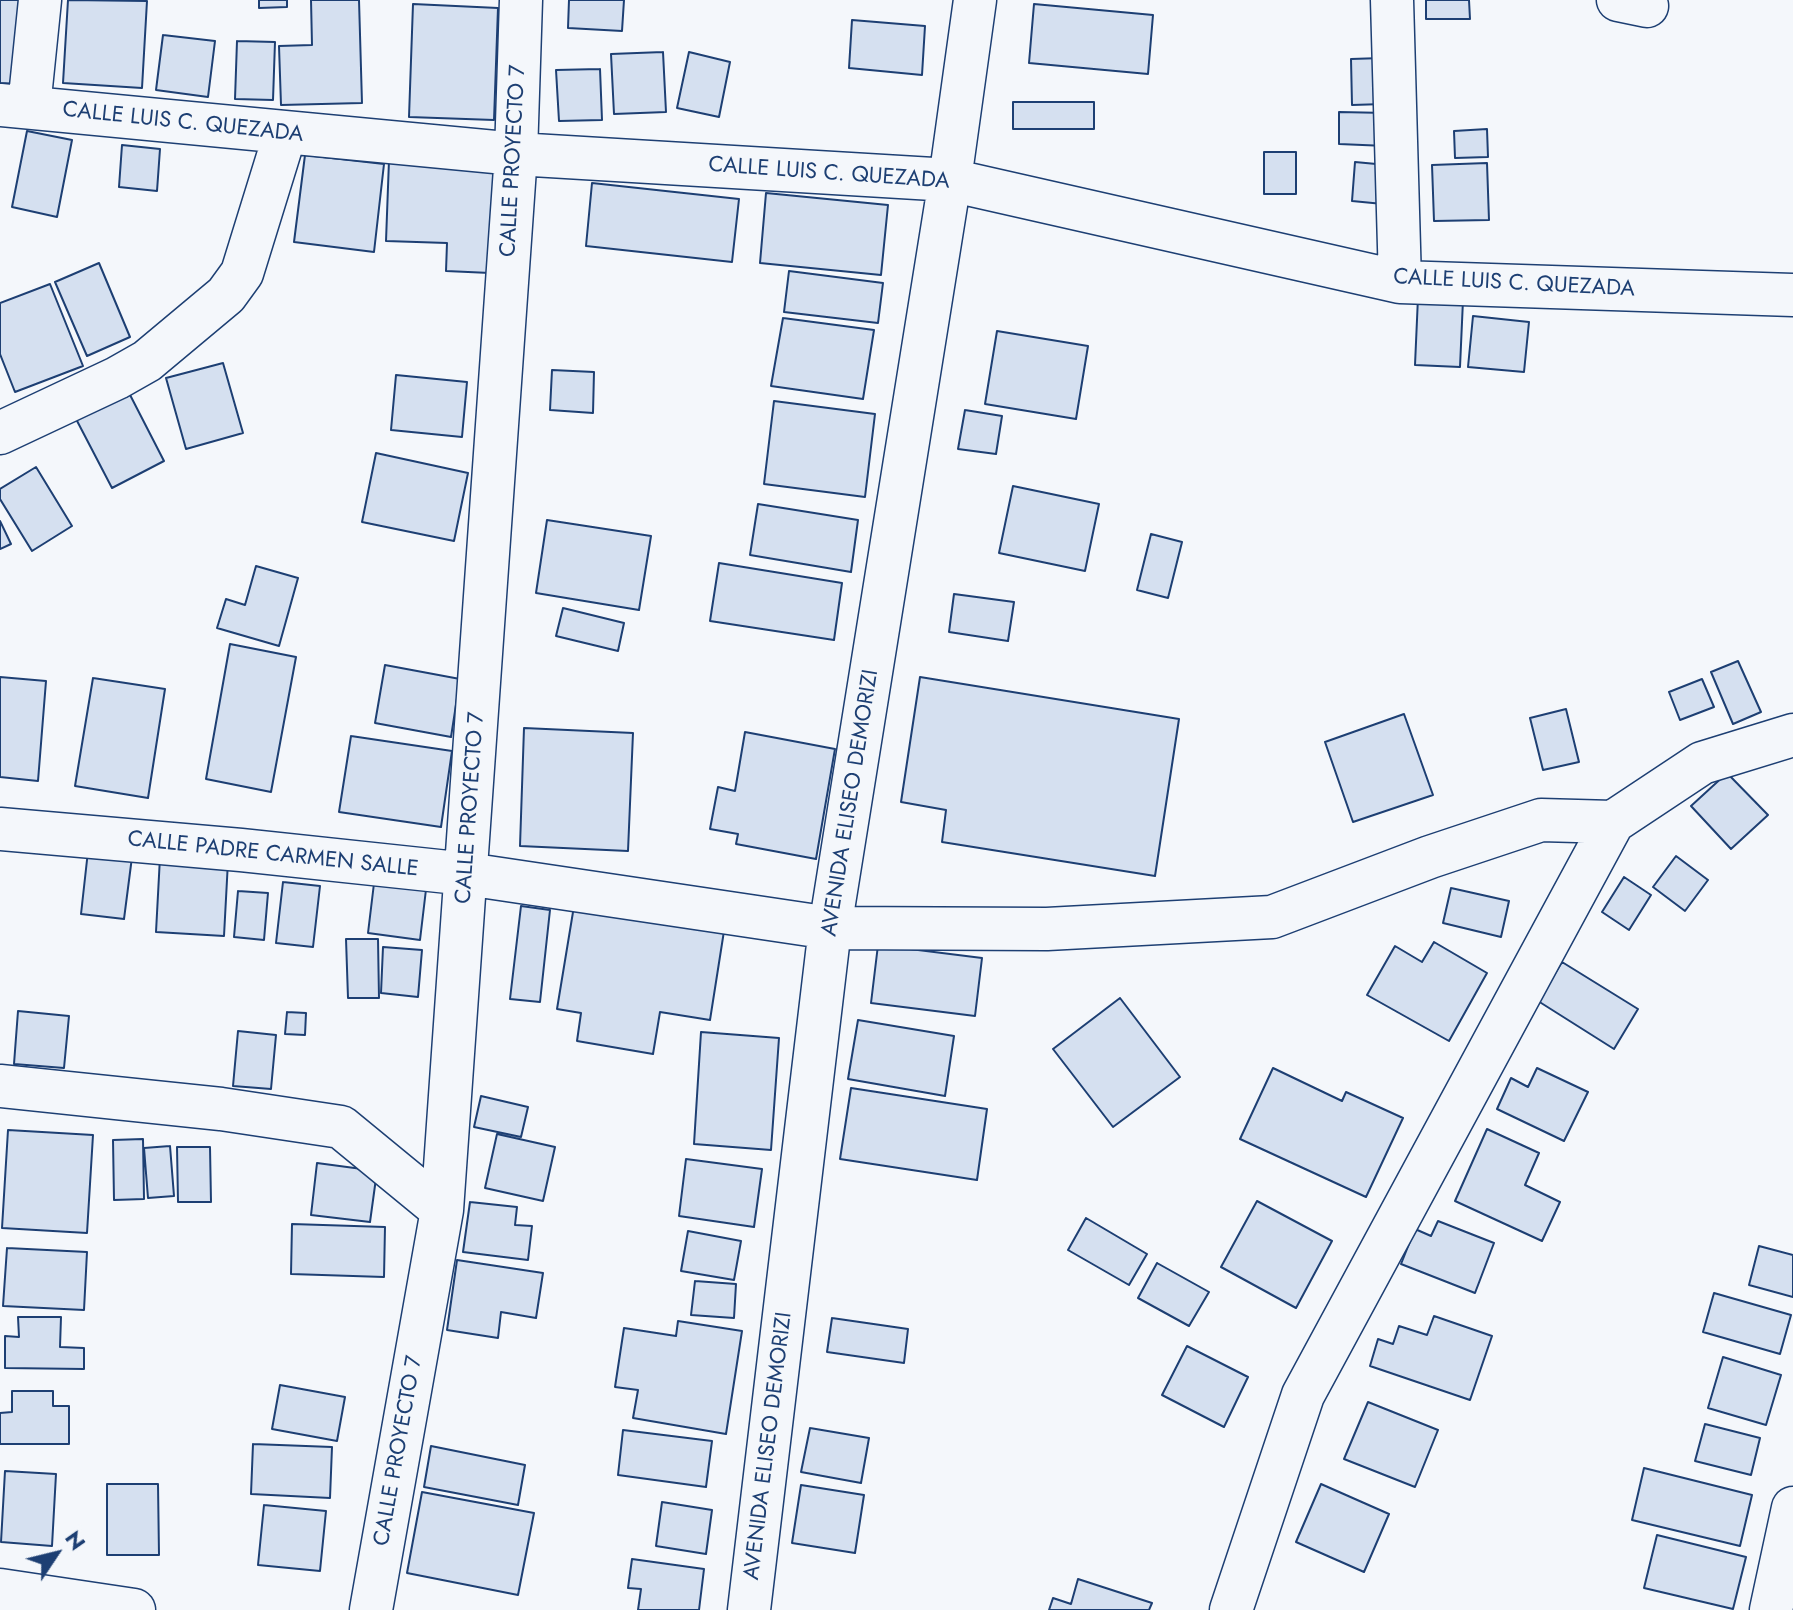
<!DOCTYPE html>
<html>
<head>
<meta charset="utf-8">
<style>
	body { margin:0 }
	#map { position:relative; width:1793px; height:1610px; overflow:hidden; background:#f4f7fb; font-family:Jost,sans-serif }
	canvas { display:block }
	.north { position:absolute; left:16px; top:1514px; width:80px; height:80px; -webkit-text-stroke:6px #f4f7fb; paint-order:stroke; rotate:55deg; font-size:22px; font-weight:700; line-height:32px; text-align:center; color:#1d3f73 }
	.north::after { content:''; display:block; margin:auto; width:28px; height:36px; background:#1d3f73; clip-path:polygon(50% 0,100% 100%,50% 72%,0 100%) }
</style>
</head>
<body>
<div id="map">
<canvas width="1793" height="1610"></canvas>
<div class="north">N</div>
</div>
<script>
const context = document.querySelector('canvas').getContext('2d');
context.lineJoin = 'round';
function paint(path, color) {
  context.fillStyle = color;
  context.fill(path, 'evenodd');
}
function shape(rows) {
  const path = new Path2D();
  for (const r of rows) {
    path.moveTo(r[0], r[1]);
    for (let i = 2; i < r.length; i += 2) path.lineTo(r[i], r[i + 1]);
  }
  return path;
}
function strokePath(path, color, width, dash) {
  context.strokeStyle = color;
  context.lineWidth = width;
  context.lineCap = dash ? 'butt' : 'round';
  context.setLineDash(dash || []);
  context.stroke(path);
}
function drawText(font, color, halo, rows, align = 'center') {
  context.font = font + ' Jost,sans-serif';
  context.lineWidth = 6;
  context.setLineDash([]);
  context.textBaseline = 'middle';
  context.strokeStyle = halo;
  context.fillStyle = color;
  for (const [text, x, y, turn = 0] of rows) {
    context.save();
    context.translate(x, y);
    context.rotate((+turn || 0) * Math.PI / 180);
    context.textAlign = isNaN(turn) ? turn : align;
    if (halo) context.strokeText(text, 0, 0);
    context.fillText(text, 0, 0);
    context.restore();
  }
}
const building = shape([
	[0,0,27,0,21,84,0,83,0,0],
	[68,0,147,1,142,88,63,83,68,0],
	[259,0,287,0,287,7,259,8,259,0],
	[311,0,359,0,362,103,281,105,279,46,312,45,311,0],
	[569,0,624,0,622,31,568,28,569,0],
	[1426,0,1469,0,1470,19,1426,19,1426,0],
	[413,4,498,8,494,120,409,117,413,4],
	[1034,4,1153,15,1148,74,1029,63,1034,4],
	[852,20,925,26,922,75,849,68,852,20],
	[163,35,215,41,208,97,156,90,163,35],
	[237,41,275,42,273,100,235,99,237,41],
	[663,52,666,112,614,114,611,54,663,52],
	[689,52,730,62,719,117,677,108,689,52],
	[1382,58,1384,104,1352,105,1351,59,1382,58],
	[600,69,602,120,559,121,556,70,600,69],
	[1013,102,1094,102,1094,129,1013,129,1013,102],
	[1339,112,1387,113,1386,146,1339,144,1339,112],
	[1487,129,1488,157,1455,158,1454,131,1487,129],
	[27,131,72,140,57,217,12,207,27,131],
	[122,145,160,149,157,191,119,187,122,145],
	[1264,152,1296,152,1296,194,1264,194,1264,152],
	[305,155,384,164,374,252,294,242,305,155],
	[389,160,494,165,490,273,446,271,447,243,386,241,389,160],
	[1355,162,1387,165,1383,204,1352,201,1355,162],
	[1487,163,1489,220,1434,221,1432,165,1487,163],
	[592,183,739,199,732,262,586,246,592,183],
	[766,193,888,205,881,275,760,263,766,193],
	[99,263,130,337,87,356,55,282,99,263],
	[789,271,883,283,878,323,784,312,789,271],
	[50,284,83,366,15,392,0,354,0,303,50,284],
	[1418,297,1463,300,1460,367,1415,365,1418,297],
	[1473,316,1529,322,1524,372,1468,367,1473,316],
	[783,318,874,330,863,399,771,386,783,318],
	[997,331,1088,346,1076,419,985,404,997,331],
	[223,363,243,433,186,449,166,378,223,363],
	[552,370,594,372,593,413,550,410,552,370],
	[396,375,467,382,462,437,391,430,396,375],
	[127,389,164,461,112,488,75,417,127,389],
	[774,401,875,414,865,497,764,484,774,401],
	[965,410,1002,416,996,454,958,449,965,410],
	[376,453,468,473,454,541,362,522,376,453],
	[36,467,72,526,32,551,0,499,0,489,36,467],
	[1013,486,1099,504,1085,571,999,553,1013,486],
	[758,504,858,520,851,572,750,555,758,504],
	[547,520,651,536,639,610,536,593,547,520],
	[0,521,11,544,0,549,0,521],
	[1151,534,1182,542,1168,598,1137,590,1151,534],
	[719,563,842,583,834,640,710,621,719,563],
	[256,566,298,578,279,646,217,628,226,599,245,605,256,566],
	[954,594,1014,602,1008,641,949,632,954,594],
	[563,608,624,623,618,651,556,636,563,608],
	[230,644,296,657,271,792,206,779,230,644],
	[1738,661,1761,712,1733,724,1711,672,1738,661],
	[385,665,460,679,451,737,375,723,385,665],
	[0,677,46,681,38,781,0,777,0,677],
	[920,677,1179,719,1155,876,942,842,946,810,901,802,920,677],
	[93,678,165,689,148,798,75,786,93,678],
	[1702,679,1714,707,1680,720,1669,692,1702,679],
	[1566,709,1579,762,1543,770,1530,718,1566,709],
	[1404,714,1433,795,1353,822,1325,742,1404,714],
	[524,728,633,733,628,851,520,846,524,728],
	[745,732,835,749,816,859,736,844,738,834,710,829,718,787,735,791,745,732],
	[351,736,452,751,441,827,339,812,351,736],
	[1727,773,1768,815,1731,849,1691,806,1727,773],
	[88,851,132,857,124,919,81,914,88,851],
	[1676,856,1708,880,1685,911,1653,887,1676,856],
	[160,857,228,861,224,936,156,932,160,857],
	[375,875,427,881,420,940,368,933,375,875],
	[1624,877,1651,895,1629,930,1602,912,1624,877],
	[283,882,320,886,313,947,276,943,283,882],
	[1451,888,1509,901,1501,937,1443,923,1451,888],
	[238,891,268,893,264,940,234,937,238,891],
	[521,906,550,910,540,1002,510,999,521,906],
	[574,906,724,931,710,1020,660,1012,653,1054,577,1041,581,1013,557,1009,574,906],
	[346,939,378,939,379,998,348,998,346,939],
	[1434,942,1487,973,1449,1041,1367,995,1395,946,1422,962,1434,942],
	[878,945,982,958,975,1016,871,1003,878,945],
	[383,947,422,950,418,997,381,993,383,947],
	[1562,962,1638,1009,1614,1049,1538,1001,1562,962],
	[1120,998,1180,1077,1113,1127,1053,1049,1120,998],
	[18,1011,69,1016,64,1068,14,1064,18,1011],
	[287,1012,306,1013,305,1035,285,1034,287,1012],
	[858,1020,954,1036,945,1096,848,1079,858,1020],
	[238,1031,276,1035,271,1089,233,1086,238,1031],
	[701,1032,779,1038,771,1150,694,1144,701,1032],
	[1273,1068,1342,1101,1346,1092,1403,1118,1366,1197,1240,1139,1273,1068],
	[1537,1068,1588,1092,1564,1141,1497,1109,1511,1078,1528,1087,1537,1068],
	[851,1088,987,1109,977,1180,840,1159,851,1088],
	[481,1096,528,1107,521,1137,474,1127,481,1096],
	[1487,1129,1539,1153,1525,1185,1560,1202,1542,1241,1455,1201,1487,1129],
	[8,1130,93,1135,87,1233,2,1228,8,1130],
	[497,1134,555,1147,543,1201,485,1188,497,1134],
	[143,1139,144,1199,114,1200,113,1140,143,1139],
	[170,1146,174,1196,148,1198,144,1148,170,1146],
	[177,1147,210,1147,211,1202,178,1202,177,1147],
	[686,1159,762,1169,754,1227,679,1216,686,1159],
	[317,1163,377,1171,370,1222,311,1215,317,1163],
	[1257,1201,1332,1241,1296,1308,1221,1267,1257,1201],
	[470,1202,517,1207,515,1225,532,1226,528,1260,463,1252,470,1202],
	[1086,1218,1147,1254,1129,1285,1068,1250,1086,1218],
	[1438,1221,1494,1243,1475,1293,1401,1264,1415,1229,1431,1236,1438,1221],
	[292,1224,385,1227,384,1277,291,1274,292,1224],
	[688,1231,741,1241,734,1280,681,1271,688,1231],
	[1759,1246,1793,1255,1793,1297,1749,1285,1759,1246],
	[7,1248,87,1252,84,1310,3,1306,7,1248],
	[457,1260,543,1273,536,1318,501,1312,498,1338,447,1330,457,1260],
	[1157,1263,1209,1292,1189,1326,1138,1298,1157,1263],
	[695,1281,736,1284,734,1318,691,1315,695,1281],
	[1714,1293,1791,1315,1780,1354,1703,1332,1714,1293],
	[1434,1316,1492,1336,1470,1400,1370,1366,1378,1339,1393,1344,1399,1326,1427,1335,1434,1316],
	[18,1317,61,1317,60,1347,84,1348,84,1369,5,1368,5,1336,19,1337,18,1317],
	[832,1318,908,1329,904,1363,827,1352,832,1318],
	[678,1321,742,1331,726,1434,633,1418,638,1390,615,1387,624,1328,676,1336,678,1321],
	[1187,1346,1248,1377,1224,1427,1162,1395,1187,1346],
	[1723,1357,1781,1375,1766,1425,1708,1408,1723,1357],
	[280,1385,345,1397,337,1441,272,1429,280,1385],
	[12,1391,53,1391,53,1406,69,1406,69,1444,0,1444,0,1413,12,1412,12,1391],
	[1368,1402,1438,1430,1415,1487,1344,1459,1368,1402],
	[1705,1424,1760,1438,1751,1475,1695,1461,1705,1424],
	[810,1428,869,1438,861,1483,801,1472,810,1428],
	[623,1430,712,1441,706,1487,618,1475,623,1430],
	[253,1444,332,1447,330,1498,251,1494,253,1444],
	[431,1446,525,1465,518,1505,424,1487,431,1446],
	[1644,1468,1752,1495,1740,1546,1632,1520,1644,1468],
	[5,1471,56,1474,52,1546,1,1542,5,1471],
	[107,1484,158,1484,159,1555,107,1555,107,1484],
	[1321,1484,1389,1514,1364,1572,1296,1542,1321,1484],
	[801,1485,864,1495,855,1553,792,1543,801,1485],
	[422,1492,534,1513,518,1595,407,1573,422,1492],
	[662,1502,712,1510,706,1554,656,1546,662,1502],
	[264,1505,326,1511,320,1571,258,1565,264,1505],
	[1657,1535,1746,1557,1733,1609,1644,1588,1657,1535],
	[632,1559,704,1569,699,1610,638,1610,641,1589,628,1588,632,1559],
	[1078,1579,1152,1603,1149,1610,1049,1610,1053,1598,1071,1604,1078,1579]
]);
paint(building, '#d5e0f0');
strokePath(building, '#1d3f73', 2);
const minor = shape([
	[1392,0,1400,282],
	[1618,0,1647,6],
	[0,105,516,154,950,180,1400,282,1793,295],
	[29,107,40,0],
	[0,433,117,378,147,361,226,295,242,273,285,134],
	[0,829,241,850,467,874,830,928,1047,929,1272,917,1430,857,1541,820,1613,822],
	[0,1086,221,1109,341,1127,442,1210],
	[0,1590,134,1610],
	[371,1610,442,1210,516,154,521,0],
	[749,1610,830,928,950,180,975,0],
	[1231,1610,1303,1395,1613,822,1702,763,1793,735],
	[1771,1610,1793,1508]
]);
strokePath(minor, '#1d3f73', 45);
strokePath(minor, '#f4f7fb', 42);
drawText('22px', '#1d3f73', '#f4f7fb', [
	["CALLE LUIS C. QUEZADA",183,123,6],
	["CALLE PROYECTO 7",514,161,-87],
	["CALLE LUIS C. QUEZADA",829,174,4],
	["CALLE LUIS C. QUEZADA",1514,284,3],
	["AVENIDA ELISEO DEMORIZI",851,803,-81],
	["CALLE PROYECTO 7",471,808,-86],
	["CALLE PADRE CARMEN SALLE",273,855,6],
	["AVENIDA ELISEO DEMORIZI",769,1446,-83],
	["CALLE PROYECTO 7",399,1451,-80]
]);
</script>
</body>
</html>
